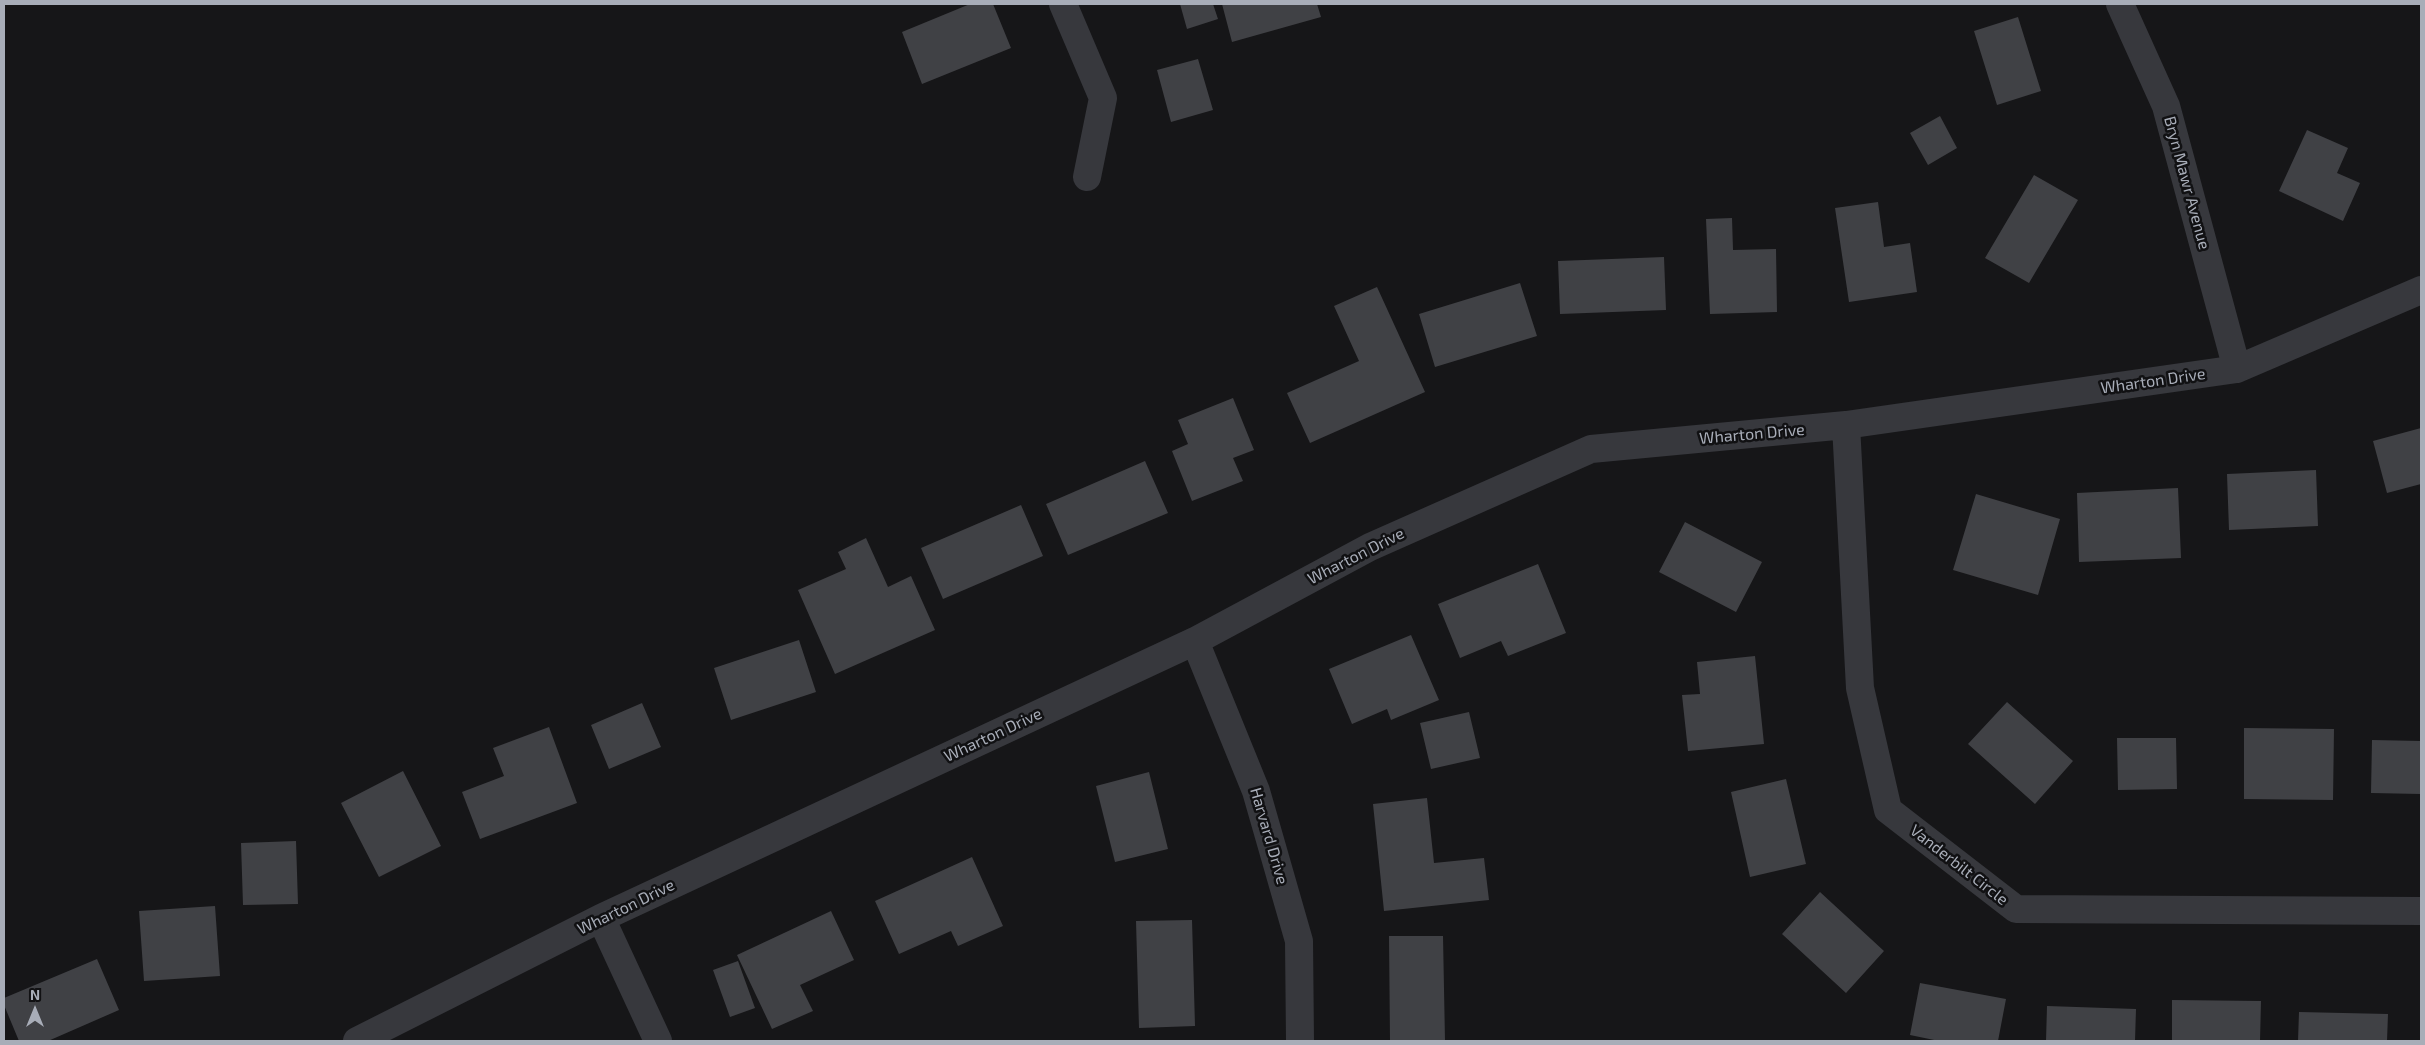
<!DOCTYPE html>
<html>
<head>
<meta charset="utf-8">
<style>
	body { margin:0 }
	#map { position:relative; width:2425px; height:1045px; overflow:hidden; background:#161618; font-family:"Exo 2",sans-serif }
	canvas { display:block }
	.frame { position:absolute; inset:0; border:5px solid #a8adb8; pointer-events:none }
	.north { position:absolute; left:10px; top:985px; width:50px; height:50px; -webkit-text-stroke:4px #111113; paint-order:stroke; rotate:0deg; font-size:14px; font-weight:700; line-height:20px; text-align:center; color:#a8adb8 }
	.north::after { content:''; display:block; margin:auto; width:18px; height:22px; background:#a8adb8; clip-path:polygon(50% 0,100% 100%,50% 72%,0 100%) }
</style>
</head>
<body>
<div id="map">
<canvas width="2425" height="1045"></canvas>
<div class="frame"></div>
<div class="north">N</div>
</div>
<script>
const context = document.querySelector('canvas').getContext('2d');
context.lineJoin = 'round';
function paint(path, color) {
  context.fillStyle = color;
  context.fill(path, 'evenodd');
}
function shape(rows) {
  const path = new Path2D();
  for (const r of rows) {
    path.moveTo(r[0], r[1]);
    for (let i = 2; i < r.length; i += 2) path.lineTo(r[i], r[i + 1]);
  }
  return path;
}
function strokePath(path, color, width, dash) {
  context.strokeStyle = color;
  context.lineWidth = width;
  context.lineCap = dash ? 'butt' : 'round';
  context.setLineDash(dash || []);
  context.stroke(path);
}
function drawText(font, color, halo, rows, align = 'center') {
  context.font = font + ' "Exo 2",sans-serif';
  context.lineWidth = 5;
  context.setLineDash([]);
  context.textBaseline = 'middle';
  context.strokeStyle = halo;
  context.fillStyle = color;
  for (const [text, x, y, turn = 0] of rows) {
    context.save();
    context.translate(x, y);
    context.rotate((+turn || 0) * Math.PI / 180);
    context.textAlign = isNaN(turn) ? turn : align;
    if (halo) context.strokeText(text, 0, 0);
    context.fillText(text, 0, 0);
    context.restore();
  }
}
paint(shape([
	[970,4,993,4,1011,48,922,84,902,32],
	[1180,4,1213,4,1218,19,1187,29],
	[1222,4,1317,4,1321,17,1232,42],
	[2018,17,2041,91,1997,105,1974,31],
	[1198,59,1213,110,1171,122,1157,70],
	[1940,116,1957,148,1928,165,1910,133],
	[2307,130,2348,148,2337,173,2360,183,2343,221,2279,191],
	[2034,175,2078,200,2029,283,1985,258],
	[1878,202,1884,247,1910,243,1917,292,1849,302,1835,208],
	[1732,218,1733,250,1776,249,1777,312,1710,314,1706,219],
	[1664,257,1666,310,1560,314,1558,261],
	[1520,283,1537,336,1435,367,1419,314],
	[1377,287,1425,392,1310,443,1287,393,1359,361,1334,306],
	[1233,398,1254,450,1233,458,1243,481,1192,501,1172,451,1188,444,1178,420],
	[2421,428,2421,484,2387,493,2373,441],
	[1145,461,1168,513,1068,555,1046,504],
	[2316,470,2318,526,2229,530,2227,474],
	[2178,488,2181,558,2079,562,2077,493],
	[1976,494,2060,519,2038,595,1953,570],
	[1021,505,1043,556,943,599,921,548],
	[1685,522,1762,562,1736,612,1659,572],
	[866,538,888,587,911,576,935,630,835,674,798,590,846,569,838,552],
	[1538,564,1566,633,1508,656,1501,641,1460,658,1438,604],
	[1411,635,1439,700,1391,720,1387,709,1352,724,1329,669],
	[799,640,816,692,731,720,714,668],
	[1755,656,1764,744,1688,751,1682,695,1700,694,1697,662],
	[2007,702,2073,761,2035,804,1968,744],
	[642,703,661,747,609,769,591,725],
	[1469,712,1480,758,1431,769,1420,723],
	[549,727,577,803,480,839,462,792,504,776,493,748],
	[2244,728,2334,729,2333,800,2244,799],
	[2117,738,2176,738,2177,789,2118,790],
	[2372,740,2421,741,2421,794,2371,793],
	[403,771,441,846,379,877,341,803],
	[1149,772,1168,849,1115,862,1096,786],
	[1786,779,1806,864,1750,877,1731,792],
	[1427,798,1434,863,1484,858,1489,900,1384,911,1373,804],
	[296,841,298,904,243,905,241,843],
	[972,857,1003,926,958,946,951,931,899,954,875,901],
	[1820,892,1884,951,1846,993,1782,934],
	[215,906,220,976,144,981,139,911],
	[831,911,854,960,800,985,813,1011,772,1029,737,955],
	[1192,920,1195,1026,1139,1028,1136,921],
	[1389,936,1443,936,1445,1041,1390,1041],
	[97,959,119,1010,48,1041,19,1041,4,1005,4,998],
	[738,961,755,1008,730,1017,713,970],
	[1920,983,2006,999,1998,1041,1939,1041,1910,1035],
	[2172,1000,2261,1001,2260,1041,2172,1041],
	[2047,1006,2136,1009,2135,1041,2046,1041],
	[2299,1012,2388,1014,2387,1041,2298,1041]
]), '#404145');
strokePath(shape([
	[1063,4,1103,98,1087,177],
	[2120,4,2166,106,2237,369],
	[1846,425,1860,688,1888,810,2016,909,2421,911],
	[1195,641,1256,791,1299,941,1300,1041],
	[601,918,658,1041],
	[357,1041,601,918,1195,641,1370,547,1591,449,1846,425,2237,369,2421,290]
]), '#37383d', 28);
drawText('16px', '#a8adb8', '#111113', [
	["Bryn Mawr Avenue",2187,183,75],
	["Wharton Drive",2153,381,-8],
	["Wharton Drive",1752,434,-5],
	["Wharton Drive",1356,556,-27],
	["Wharton Drive",993,735,-25],
	["Harvard Drive",1269,836,74],
	["Vanderbilt Circle",1959,865,38],
	["Wharton Drive",626,907,-26]
]);
</script>
</body>
</html>
